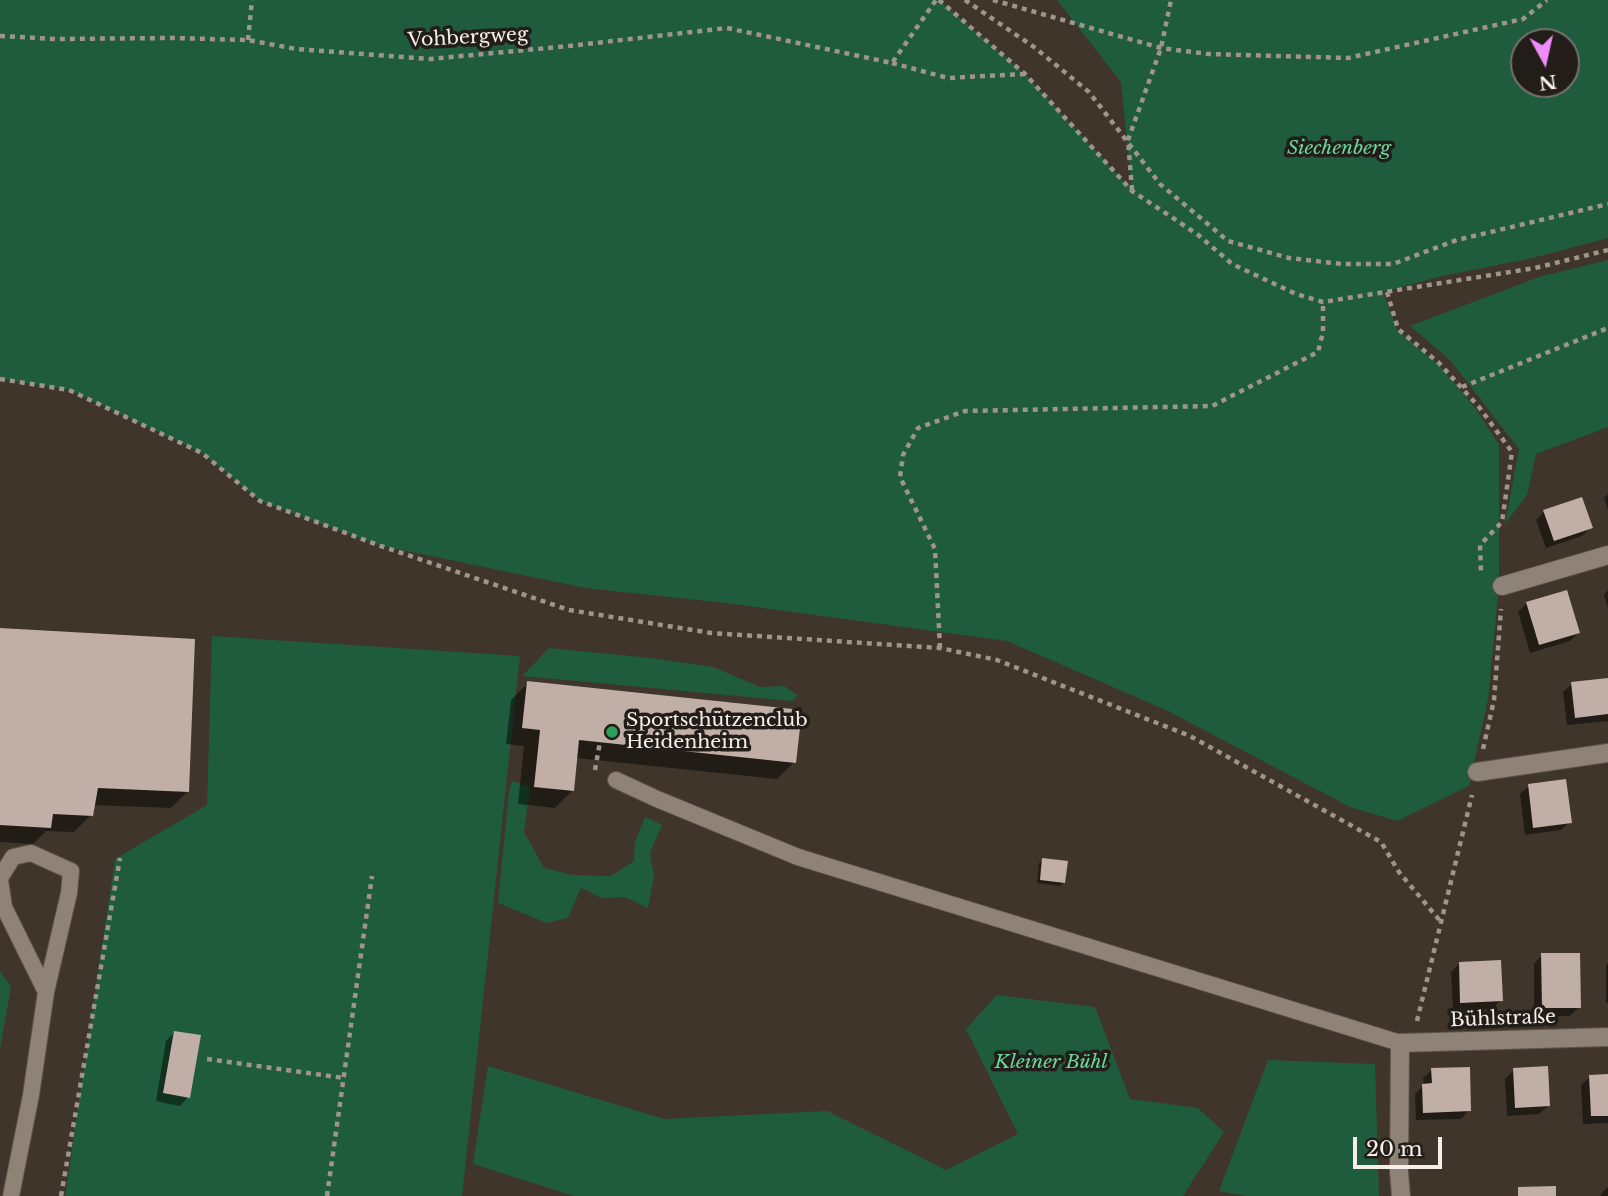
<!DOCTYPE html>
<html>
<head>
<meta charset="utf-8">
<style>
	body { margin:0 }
	#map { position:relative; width:1608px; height:1196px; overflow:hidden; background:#40352a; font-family:"Libre Baskerville",serif }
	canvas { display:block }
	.north { position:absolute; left:1510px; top:28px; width:70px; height:70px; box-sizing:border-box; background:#221d19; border:2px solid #77716c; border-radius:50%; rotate:172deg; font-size:19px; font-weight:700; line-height:28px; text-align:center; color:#f6eee8 }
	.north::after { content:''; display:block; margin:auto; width:24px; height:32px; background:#ed8cfa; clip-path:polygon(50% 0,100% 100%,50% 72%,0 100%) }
	.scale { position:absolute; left:1353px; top:1137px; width:89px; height:32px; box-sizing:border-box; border:4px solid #f6eee8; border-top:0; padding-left:9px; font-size:21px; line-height:24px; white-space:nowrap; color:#f6eee8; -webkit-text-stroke:5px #221d19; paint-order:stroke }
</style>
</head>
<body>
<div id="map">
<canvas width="1608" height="1196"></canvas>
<div class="north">N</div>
<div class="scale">20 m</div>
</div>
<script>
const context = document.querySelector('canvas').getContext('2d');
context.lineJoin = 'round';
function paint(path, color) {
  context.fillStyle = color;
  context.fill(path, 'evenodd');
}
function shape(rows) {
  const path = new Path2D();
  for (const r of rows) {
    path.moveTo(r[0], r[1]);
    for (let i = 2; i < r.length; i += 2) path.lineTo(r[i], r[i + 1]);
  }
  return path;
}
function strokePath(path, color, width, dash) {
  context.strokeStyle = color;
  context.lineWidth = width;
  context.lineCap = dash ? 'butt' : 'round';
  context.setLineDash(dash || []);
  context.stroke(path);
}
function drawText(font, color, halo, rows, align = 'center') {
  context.font = font + ' "Libre Baskerville",serif';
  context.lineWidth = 7;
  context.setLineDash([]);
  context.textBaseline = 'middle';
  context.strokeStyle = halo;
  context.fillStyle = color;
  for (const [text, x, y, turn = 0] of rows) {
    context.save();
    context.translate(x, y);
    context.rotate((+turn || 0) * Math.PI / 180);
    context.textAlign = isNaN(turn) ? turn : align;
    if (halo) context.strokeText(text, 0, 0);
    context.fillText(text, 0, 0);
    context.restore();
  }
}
paint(shape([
	[0,0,939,0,1025,74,1132,190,1121,82,1057,0,1608,0,1608,238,1533,258,1442,276,1383,292,1397,330,1438,364,1476,409,1499,445,1499,585,1488,699,1469,786,1397,821,1350,807,1166,710,1007,641,726,603,585,588,378,545,260,501,202,453,69,390,0,379],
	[1524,42,1566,42,1566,84,1524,84],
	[1608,260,1608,427,1536,454,1527,495,1505,524,1519,449,1450,360,1410,326,1539,277],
	[212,636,520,656,462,1196,65,1196,115,859,207,805],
	[549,648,650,658,713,667,760,687,784,686,798,695,792,701,522,676],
	[512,781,530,787,524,832,544,868,573,875,611,876,634,861,635,842,645,817,662,825,650,853,654,876,648,908,625,897,602,898,581,888,568,918,547,923,498,903,509,791],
	[0,971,11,987,0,1049],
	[997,995,1095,1007,1130,1099,1198,1108,1224,1132,1183,1196,574,1196,473,1164,488,1066,664,1119,827,1111,946,1170,1018,1134,966,1029],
	[1268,1060,1375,1064,1379,1196,1246,1196,1219,1191]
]), '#1e5c3d');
paint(shape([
	[1608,494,1608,510,1604,498],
	[1544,511,1591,527,1582,536,1546,548,1536,520],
	[1608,590,1608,608,1604,595],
	[1527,603,1578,633,1570,641,1530,653,1518,612],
	[0,630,188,791,171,808,93,805,91,815,74,832,46,831,33,844,0,842],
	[1608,680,1608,721,1567,725,1563,692,1572,684],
	[528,683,794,762,777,779,576,758,572,791,555,808,518,804,524,746,506,744,511,700],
	[1529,786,1570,822,1561,830,1525,835,1520,794],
	[1043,860,1064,882,1060,886,1037,883,1039,863],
	[1542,955,1579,1007,1570,1016,1534,1016,1534,964],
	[1608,963,1608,1003,1606,1003,1606,966],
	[1459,964,1501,1000,1492,1009,1453,1010,1451,972],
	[175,1032,188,1097,180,1106,156,1101,166,1041],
	[1432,1070,1469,1110,1461,1119,1416,1120,1415,1094,1424,1085,1423,1078],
	[1514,1070,1548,1106,1539,1114,1507,1116,1505,1079],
	[1608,1076,1608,1123,1583,1124,1581,1085,1590,1077],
	[1608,1187,1608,1196,1601,1196,1601,1194]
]), '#0007');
paint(shape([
	[1582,497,1593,528,1554,541,1543,510],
	[1567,590,1580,633,1539,645,1526,602],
	[0,628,195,639,189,792,98,788,93,816,53,814,51,828,0,825],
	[1608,678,1608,714,1575,718,1571,682],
	[527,681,802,710,796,763,579,740,574,791,534,787,540,730,522,728],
	[1566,779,1572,823,1533,828,1528,784],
	[1042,858,1068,861,1065,883,1040,880],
	[1541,953,1580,953,1581,1008,1542,1008],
	[1501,960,1503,1001,1460,1003,1459,962],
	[174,1031,201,1035,190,1098,163,1093],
	[1548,1066,1550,1106,1515,1108,1513,1068],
	[1470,1067,1471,1111,1423,1113,1422,1084,1432,1083,1431,1068],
	[1608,1074,1608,1116,1591,1116,1589,1075],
	[1556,1186,1556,1196,1518,1196,1518,1187]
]), '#c0aea7');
const lane = shape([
	[616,780,657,799,798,857,1400,1043],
	[0,878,13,857,31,853,71,871,69,893,46,992,31,1095,11,1196],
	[0,880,4,907,46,992]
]);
const street = shape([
	[1502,586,1608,555],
	[1477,772,1608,753],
	[1401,1196,1399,1172,1400,1043,1608,1037]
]);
strokePath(lane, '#5c534a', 18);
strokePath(street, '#5c534a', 20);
strokePath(shape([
	[939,0,1025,74,1132,191,1197,234,1232,264,1296,294,1323,302,1535,268,1608,250],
	[965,0,1034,47,1089,92,1160,184,1228,241,1289,258,1342,264,1393,264,1457,240,1608,204],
	[993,0,1161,48,1208,54,1348,58,1523,19,1547,0],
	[0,36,56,39,172,38,248,40,296,49,430,59,569,46,727,28,892,63,936,0],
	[248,40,252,0],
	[892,63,948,78,1025,74],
	[1132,190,1128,140,1161,48,1171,0],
	[1387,292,1398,329,1439,363,1479,407,1512,452,1502,522,1480,545,1481,573],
	[0,379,69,390,202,453,260,501,378,545,569,610,711,633,940,648,997,660,1190,736,1381,842,1399,872,1441,922],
	[1462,387,1608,328],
	[940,648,935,549,900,477,903,455,918,428,965,411,1212,406,1318,352,1323,332,1323,302],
	[1483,749,1494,700,1501,609],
	[595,770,600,742],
	[1417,1021,1472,795],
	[207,1059,344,1078],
	[61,1196,120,858],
	[327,1196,372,876]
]), '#9f958d', 4.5, [5, 5]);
strokePath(lane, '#8f8276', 16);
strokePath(street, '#8f8276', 18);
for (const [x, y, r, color] of [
	[612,732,7,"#2e9e5b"]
]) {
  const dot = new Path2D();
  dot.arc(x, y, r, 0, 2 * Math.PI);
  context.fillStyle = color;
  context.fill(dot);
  strokePath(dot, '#221d19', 2.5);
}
drawText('19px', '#f6eee8', '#221d19', [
	["Vohbergweg",468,38,-3],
	["Bühlstraße",1503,1019,-2]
]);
drawText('italic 19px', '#69d99d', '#221d19', [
	["Siechenberg",1339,149],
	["Kleiner Bühl",1051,1063]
]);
drawText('19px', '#f6eee8', '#221d19', [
	["Sportschützenclub",626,721],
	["Heidenheim",626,743]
], 'left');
</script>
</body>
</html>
